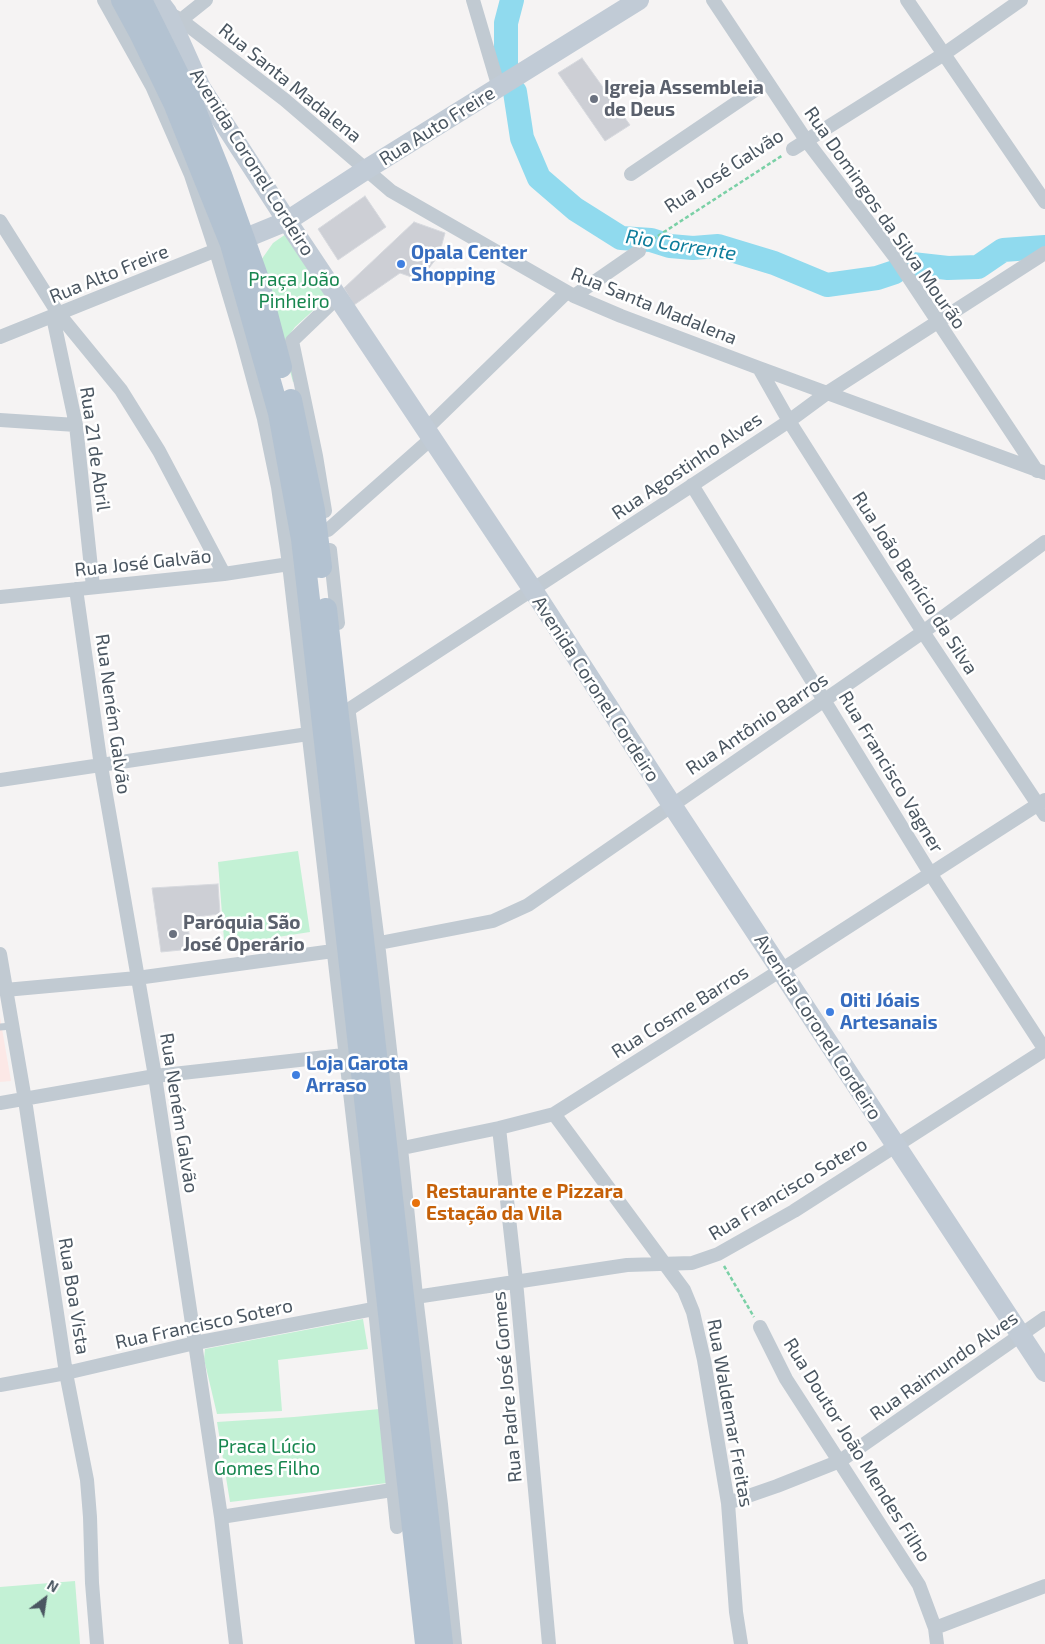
<!DOCTYPE html>
<html>
<head>
<meta charset="utf-8">
<style>
	body { margin:0 }
	#map { position:relative; width:1045px; height:1644px; overflow:hidden; background:#f5f3f3; font-family:"Exo 2",sans-serif }
	canvas { display:block }
	.north { position:absolute; left:20px; top:1574px; width:50px; height:50px; -webkit-text-stroke:4px #fff; paint-order:stroke; rotate:31deg; font-size:14px; font-weight:700; line-height:20px; text-align:center; color:#4a5661 }
	.north::after { content:''; display:block; margin:auto; width:18px; height:22px; background:#4a5661; clip-path:polygon(50% 0,100% 100%,50% 72%,0 100%) }
</style>
</head>
<body>
<div id="map">
<canvas width="1045" height="1644"></canvas>
<div class="north">N</div>
</div>
<script>
const context = document.querySelector('canvas').getContext('2d');
context.lineJoin = 'round';
function paint(path, color) {
  context.fillStyle = color;
  context.fill(path, 'evenodd');
}
function shape(rows) {
  const path = new Path2D();
  for (const r of rows) {
    path.moveTo(r[0], r[1]);
    for (let i = 2; i < r.length; i += 2) path.lineTo(r[i], r[i + 1]);
  }
  return path;
}
function strokePath(path, color, width, dash) {
  context.strokeStyle = color;
  context.lineWidth = width;
  context.lineCap = dash ? 'butt' : 'round';
  context.setLineDash(dash || []);
  context.stroke(path);
}
function drawText(font, color, halo, rows, align = 'center') {
  context.font = font + ' "Exo 2",sans-serif';
  context.lineWidth = 5;
  context.setLineDash([]);
  context.textBaseline = 'middle';
  context.strokeStyle = halo;
  context.fillStyle = color;
  for (const [text, x, y, turn = 0] of rows) {
    context.save();
    context.translate(x, y);
    context.rotate((+turn || 0) * Math.PI / 180);
    context.textAlign = isNaN(turn) ? turn : align;
    if (halo) context.strokeText(text, 0, 0);
    context.fillText(text, 0, 0);
    context.restore();
  }
}
paint(shape([
	[0,1017,11,1081,0,1082]
]), '#fce8e6');
paint(shape([
	[286,234,329,296,295,327,287,338,296,381,293,382,265,280,259,263,273,243],
	[298,851,310,932,239,943,224,940,218,862],
	[363,1319,368,1349,278,1360,282,1411,217,1414,204,1359,205,1349],
	[380,1409,387,1483,230,1502,217,1422,294,1417],
	[75,1581,80,1644,0,1644,0,1587]
]), '#c3f1d5');
strokePath(shape([
	[506,68,506,23,512,0],
	[515,92,522,138,539,178,575,209,621,238,651,240,670,246,693,248,718,246,774,263,827,285,877,278,895,272],
	[912,264,948,268,978,267,1003,250,1045,247]
]), '#90daee', 24);
const building = shape([
	[582,58,630,125,605,141,558,73,582,58],
	[365,196,386,227,338,260,318,229,365,196],
	[414,222,445,233,439,255,420,280,400,273,354,305,344,288,414,222],
	[218,884,220,914,187,918,191,949,161,952,152,888,218,884]
]);
paint(building, '#cdcfd5');
strokePath(building, '#d7d9de', 1);
strokePath(shape([
	[647,243,783,155],
	[724,1266,754,1317]
]), '#7ad0a6', 2.5, [4, 2.5]);
strokePath(shape([
	[0,1027,12,1026]
]), '#c1cad2', 7);
strokePath(shape([
	[104,0,152,86,191,175,216,251,242,338,264,419,278,487,289,564,375,1309,397,1527],
	[473,0,499,88],
	[713,0,806,140,895,257,1037,471],
	[907,0,1045,202],
	[167,12,181,20,285,100,391,191,574,296,621,316,759,368,1045,473],
	[181,20,206,0],
	[793,149,944,54,1021,0],
	[631,174,767,82],
	[0,221,58,313,121,390,159,451,224,574],
	[574,296,639,251],
	[53,317,76,425,93,587],
	[0,337,224,247],
	[759,368,789,421,923,632,1045,815],
	[0,420,76,425],
	[426,429,567,292],
	[692,485,930,873,1045,1050],
	[325,511,316,456,292,341,338,297],
	[328,530,432,438],
	[330,550,338,623],
	[76,589,101,766,155,1076,221,1517,236,1644],
	[0,597,224,574,289,564],
	[348,710,688,488,789,421,827,393,1045,253],
	[349,714,378,943,401,1148,416,1296,441,1504,455,1644],
	[0,780,308,734],
	[369,945,493,921,528,905,923,632,1045,542],
	[0,954,25,1100,66,1373,87,1480,90,1517,92,1583,97,1644],
	[5,990,137,978,333,951],
	[0,1103,155,1076,344,1055,352,1058],
	[554,1114,684,1290,693,1312,704,1360,728,1503,736,1612,741,1644],
	[499,1128,516,1281,549,1644],
	[393,1150,499,1128,554,1114,781,970,1045,800],
	[409,1298,627,1265,692,1263,718,1254,794,1211,1045,1050],
	[760,1327,786,1379,919,1585,935,1628,937,1644],
	[0,1385,66,1373,195,1343,384,1307],
	[728,1503,777,1486,840,1461,1045,1318],
	[221,1517,392,1490,397,1495],
	[935,1628,1045,1586]
]), '#c1cad2', 14);
strokePath(shape([
	[158,0,167,12,201,88,287,221,533,590,672,805,1045,1372],
	[231,244,287,221,367,169,639,0]
]), '#c1cbd6', 20);
strokePath(shape([
	[122,0,140,33,174,103,231,244,279,413,287,457,302,539,312,626,426,1644],
	[141,0,193,105,221,175,257,276,281,367],
	[291,400,314,510,321,567],
	[326,609,442,1644]
]), '#b3c2d1', 22);
for (const [x, y, r, color] of [
	[594,99,5,"#6b7280"],
	[401,264,5,"#3f7fe0"],
	[173,934,5,"#6b7280"],
	[830,1012,5,"#3f7fe0"],
	[296,1075,5,"#3f7fe0"],
	[416,1203,5,"#e8710a"]
]) {
  const dot = new Path2D();
  dot.arc(x, y, r, 0, 2 * Math.PI);
  context.fillStyle = color;
  context.fill(dot);
  strokePath(dot, '#fff', 2);
}
drawText('19px', '#4a5661', '#fff', [
	["Rua Santa Madalena",290,83,39],
	["Rua Auto Freire",437,126,-32],
	["Avenida Coronel Cordeiro",252,162,58],
	["Rua José Galvão",724,171,-33],
	["Rua Domingos da Silva Mourão",885,218,55],
	["Rua Alto Freire",109,274,-22],
	["Rua Santa Madalena",654,306,22],
	["Rua 21 de Abril",95,449,82],
	["Rua Agostinho Alves",687,466,-34],
	["Rua José Galvão",143,563,-6],
	["Rua João Benício da Silva",915,583,57],
	["Avenida Coronel Cordeiro",596,689,57],
	["Rua Neném Galvão",113,714,82],
	["Rua Antônio Barros",757,724,-34],
	["Rua Francisco Vagner",891,772,59],
	["Rua Cosme Barros",680,1012,-32],
	["Avenida Coronel Cordeiro",818,1027,57],
	["Rua Neném Galvão",179,1113,81],
	["Rua Francisco Sotero",788,1189,-31],
	["Rua Boa Vista",74,1296,81],
	["Rua Francisco Sotero",204,1324,-12],
	["Rua Raimundo Alves",944,1366,-35],
	["Rua Padre José Gomes",507,1387,-95],
	["Rua Waldemar Freitas",730,1413,80],
	["Rua Doutor João Mendes Filho",857,1450,58]
]);
drawText('bold 19px', '#5b616d', '#fff', [
	["Igreja Assembleia",604,88],
	["de Deus",604,110],
	["Paróquia São",183,923],
	["José Operário",183,945]
], 'left');
drawText('bold 19px', '#366cbe', '#fff', [
	["Opala Center",411,253],
	["Shopping",411,275],
	["Oiti Jóais",840,1001],
	["Artesanais",840,1023],
	["Loja Garota",306,1064],
	["Arraso",306,1086]
], 'left');
drawText('19px', '#17864f', '#fff', [
	["Praça João",294,280],
	["Pinheiro",294,302],
	["Praca Lúcio",267,1447],
	["Gomes Filho",267,1469]
]);
drawText('bold 19px', '#c56008', '#fff', [
	["Restaurante e Pizzara",426,1192],
	["Estação da Vila",426,1214]
], 'left');
drawText('italic 20px', '#0c7c9b', '#fff', [
	["Rio Corrente",681,245,9]
]);
</script>
</body>
</html>
